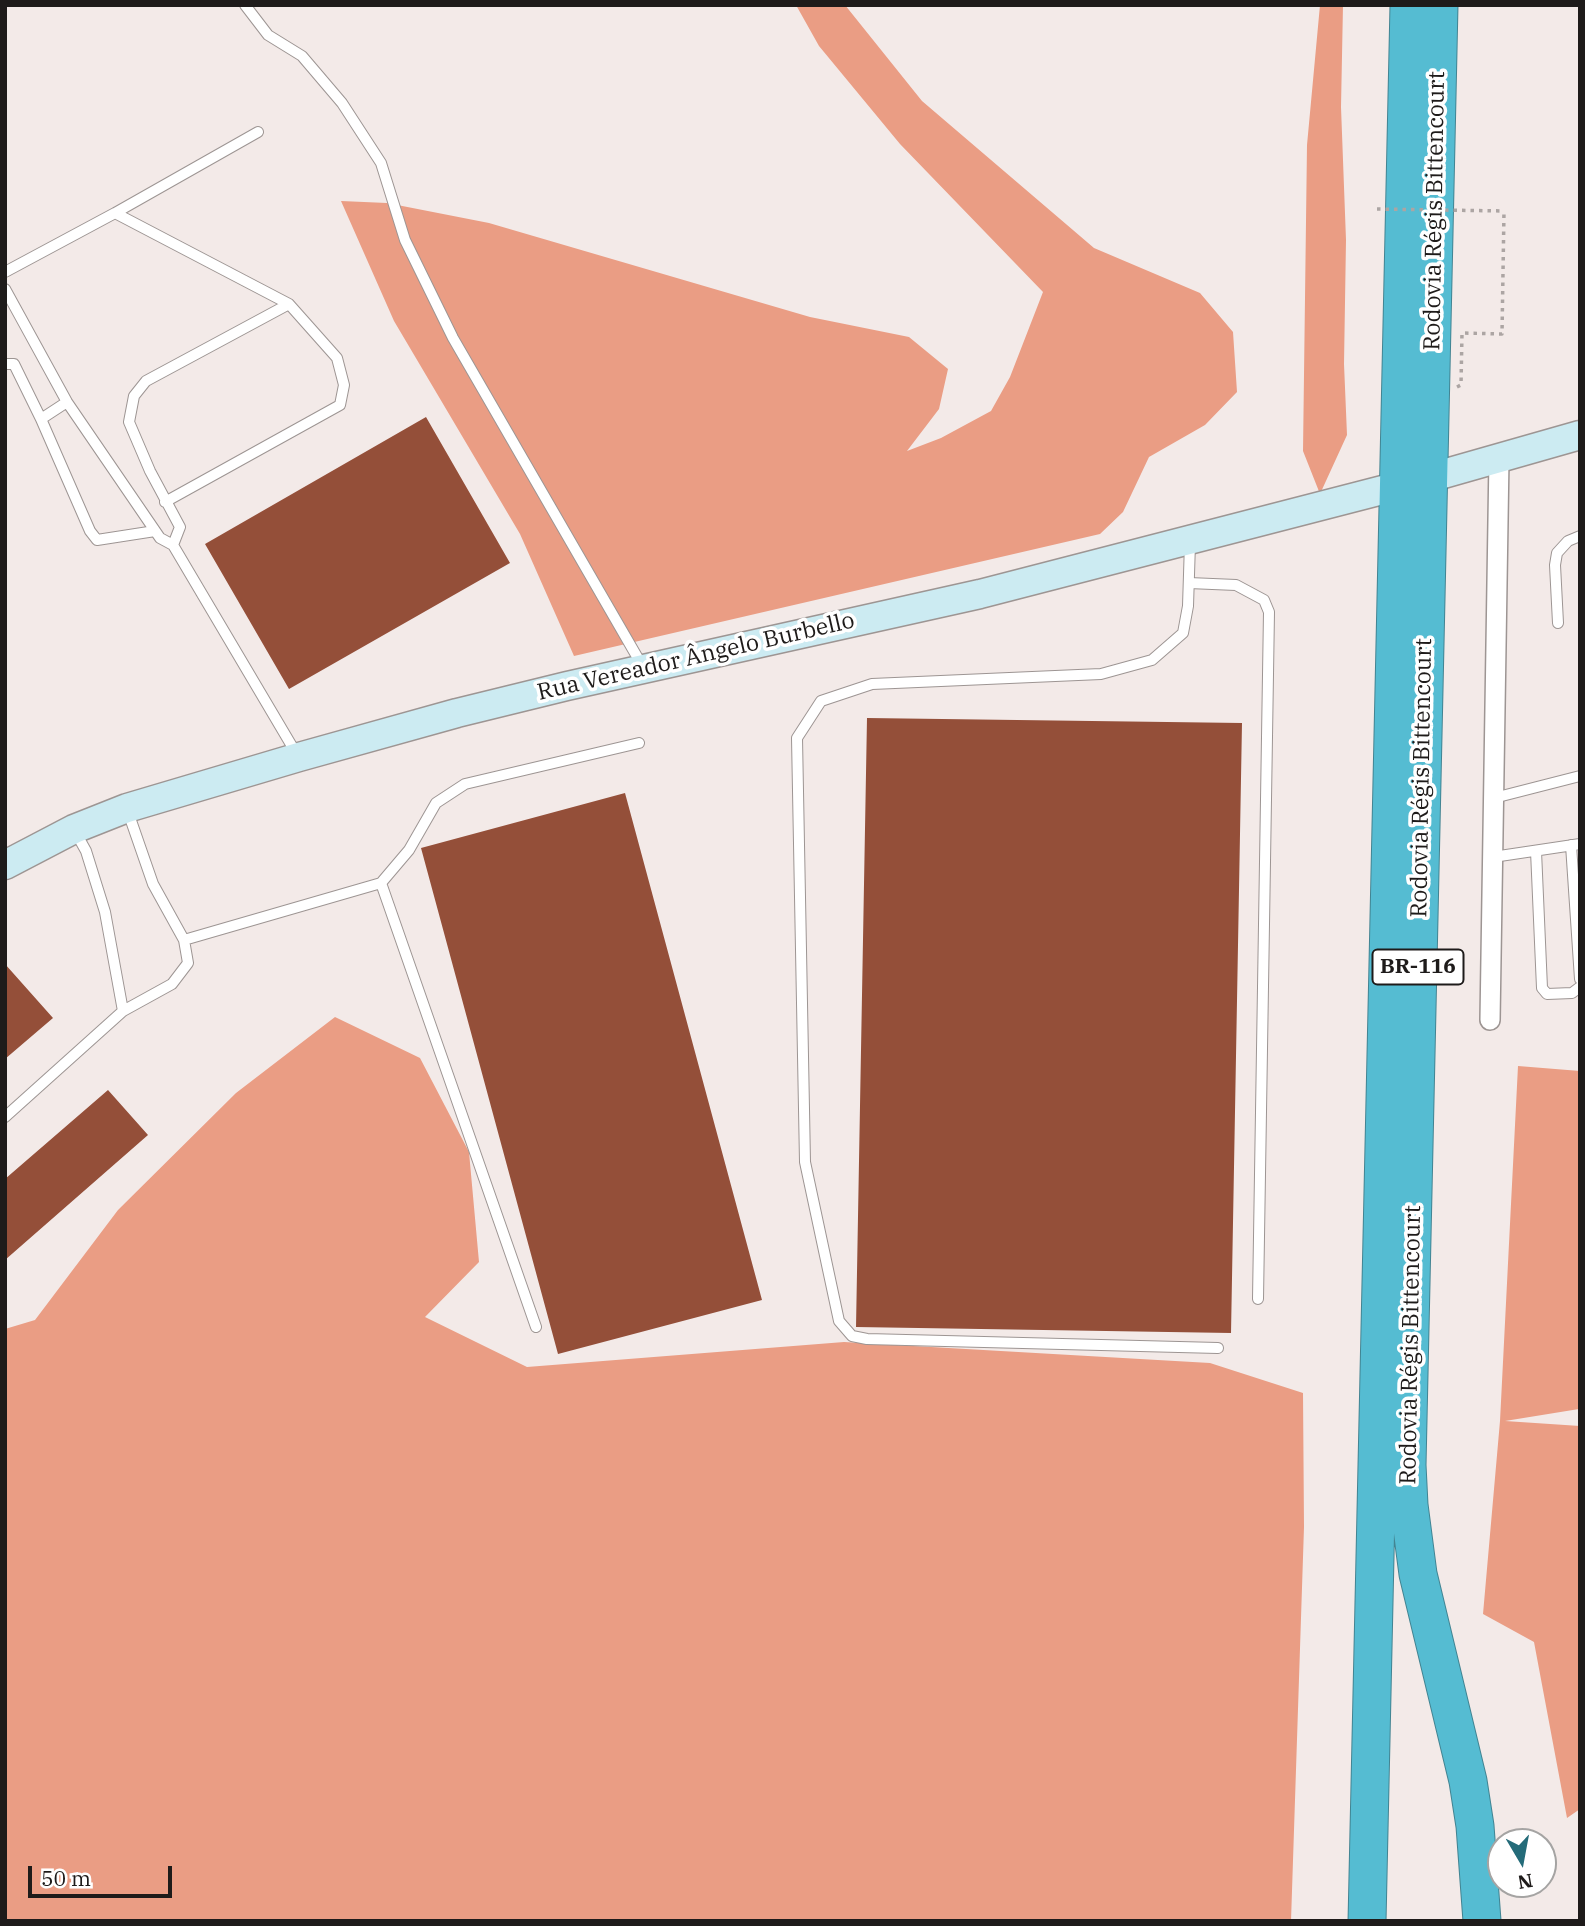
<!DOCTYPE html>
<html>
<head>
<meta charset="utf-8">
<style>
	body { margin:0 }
	#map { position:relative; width:1585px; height:1926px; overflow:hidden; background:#f3eae8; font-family:"IBM Plex Serif",serif }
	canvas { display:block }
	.frame { position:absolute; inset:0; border:7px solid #1e1b1a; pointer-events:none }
	.north { position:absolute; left:1487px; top:1828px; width:70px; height:70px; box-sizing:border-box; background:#fff; border:2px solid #a5a4a3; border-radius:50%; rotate:170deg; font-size:19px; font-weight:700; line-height:28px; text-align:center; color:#1e1b1a }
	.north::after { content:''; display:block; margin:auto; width:24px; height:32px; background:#246b79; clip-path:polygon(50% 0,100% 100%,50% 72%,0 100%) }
	.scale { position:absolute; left:28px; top:1866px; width:144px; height:32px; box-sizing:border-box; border:4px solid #1e1b1a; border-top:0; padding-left:9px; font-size:21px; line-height:24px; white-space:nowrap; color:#1e1b1a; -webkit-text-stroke:5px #fff; paint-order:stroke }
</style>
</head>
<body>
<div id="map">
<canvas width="1585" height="1926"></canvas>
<div class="frame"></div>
<div class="north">N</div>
<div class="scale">50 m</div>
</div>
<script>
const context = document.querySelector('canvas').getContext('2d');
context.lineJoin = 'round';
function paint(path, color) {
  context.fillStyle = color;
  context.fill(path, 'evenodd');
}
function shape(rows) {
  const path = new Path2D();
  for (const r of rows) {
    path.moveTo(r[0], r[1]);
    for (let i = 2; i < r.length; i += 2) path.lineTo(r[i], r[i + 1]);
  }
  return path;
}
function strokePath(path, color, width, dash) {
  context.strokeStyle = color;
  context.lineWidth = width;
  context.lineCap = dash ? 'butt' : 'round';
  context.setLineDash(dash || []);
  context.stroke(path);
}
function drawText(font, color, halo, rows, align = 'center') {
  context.font = font + ' "IBM Plex Serif",serif';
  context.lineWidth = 7;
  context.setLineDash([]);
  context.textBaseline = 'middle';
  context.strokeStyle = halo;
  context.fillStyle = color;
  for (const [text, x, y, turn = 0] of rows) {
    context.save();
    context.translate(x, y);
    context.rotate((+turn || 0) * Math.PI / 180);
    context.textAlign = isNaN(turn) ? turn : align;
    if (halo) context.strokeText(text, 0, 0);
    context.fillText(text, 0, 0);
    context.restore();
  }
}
paint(shape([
	[796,5,845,5,922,101,1094,248,1200,293,1233,332,1237,392,1205,425,1149,457,1123,512,1100,534,574,656,520,534,394,321,341,201,387,203,489,223,810,317,909,337,948,369,939,409,907,451,941,438,991,411,1010,377,1043,292,900,144,819,46],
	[1320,5,1343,5,1341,107,1346,240,1344,364,1347,435,1320,494,1303,451,1307,145],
	[335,1017,420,1058,469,1152,479,1262,425,1317,527,1367,844,1342,1210,1363,1303,1393,1304,1527,1291,1921,5,1921,5,1329,35,1320,118,1210,236,1093],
	[1518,1066,1580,1071,1580,1404,1579,1409,1505,1421,1580,1426,1580,1809,1567,1818,1534,1642,1483,1614,1500,1421]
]), '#ea9d84');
paint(shape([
	[426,417,510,563,289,689,205,544],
	[867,718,1242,723,1231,1333,856,1327],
	[625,793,762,1300,558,1354,421,848],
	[5,964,53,1018,5,1059],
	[108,1090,148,1135,5,1260,5,1179]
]), '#944f39');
const service = shape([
	[245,5,268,35,302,56,342,103,381,163,405,240,453,338,643,667],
	[115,213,258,132],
	[5,272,115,213,289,304,337,358,344,385,340,405,165,502],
	[5,289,67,402,160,538,173,545],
	[5,364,14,364,41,419],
	[67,402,41,419,90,531,97,540,155,531],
	[1190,543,1188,606,1183,633,1152,660,1101,674,872,684,821,701,797,738,805,1162,839,1321,852,1336,867,1339,1218,1348],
	[173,545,180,527,150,471,129,422,134,396,146,381,289,304],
	[173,545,296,753],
	[1189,583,1236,585,1264,600,1269,612,1258,1299],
	[1558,623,1555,565,1557,553,1568,541,1580,536],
	[1494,798,1580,776],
	[128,812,153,884,184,940,381,883,409,850,436,803,465,784,639,743],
	[76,833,86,851,105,912,123,1011],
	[1571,845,1580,979],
	[1536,851,1542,988,1547,994,1572,993,1580,987],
	[1493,857,1580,844],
	[381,883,536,1327],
	[5,1117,123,1011,172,984,188,963,184,940]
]);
const minor = shape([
	[1490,1020,1499,458]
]);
const secondary = shape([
	[1429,478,1580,435],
	[5,865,74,829,127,808,299,757,457,713,567,686,980,594,1398,486]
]);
const motorway = shape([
	[1439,5,1407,1465,1409,1505,1418,1574,1468,1781,1475,1826,1482,1921],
	[1367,1921,1409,5]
]);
strokePath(service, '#9d9593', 12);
strokePath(minor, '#9d9593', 22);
strokePath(secondary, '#9d9593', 31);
strokePath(motorway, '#428492', 39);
strokePath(shape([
	[1457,387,1461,385,1462,333,1502,334,1504,211]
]), '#aca5a3', 3.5, [3.5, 5]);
strokePath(service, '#fff', 10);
strokePath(minor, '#fff', 19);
strokePath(secondary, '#ccebf2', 28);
strokePath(motorway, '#55bcd2', 37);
strokePath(shape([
	[1377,209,1504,211]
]), '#aca5a3', 3.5, [3.5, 5]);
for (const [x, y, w] of [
	[1418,967,91]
]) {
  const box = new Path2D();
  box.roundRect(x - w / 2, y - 17.5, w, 35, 5);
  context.fillStyle = '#fff';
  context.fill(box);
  strokePath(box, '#1e1b1a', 2);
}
drawText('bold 21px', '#1e1b1a', null, [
	["BR-116",1418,967]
]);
drawText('23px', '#1e1b1a', '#fff', [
	["Rodovia Régis Bittencourt",1435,211,-89],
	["Rua Vereador Ângelo Burbello",696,657,-13],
	["Rodovia Régis Bittencourt",1422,778,-89],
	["Rodovia Régis Bittencourt",1411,1345,-89]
]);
</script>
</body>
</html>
